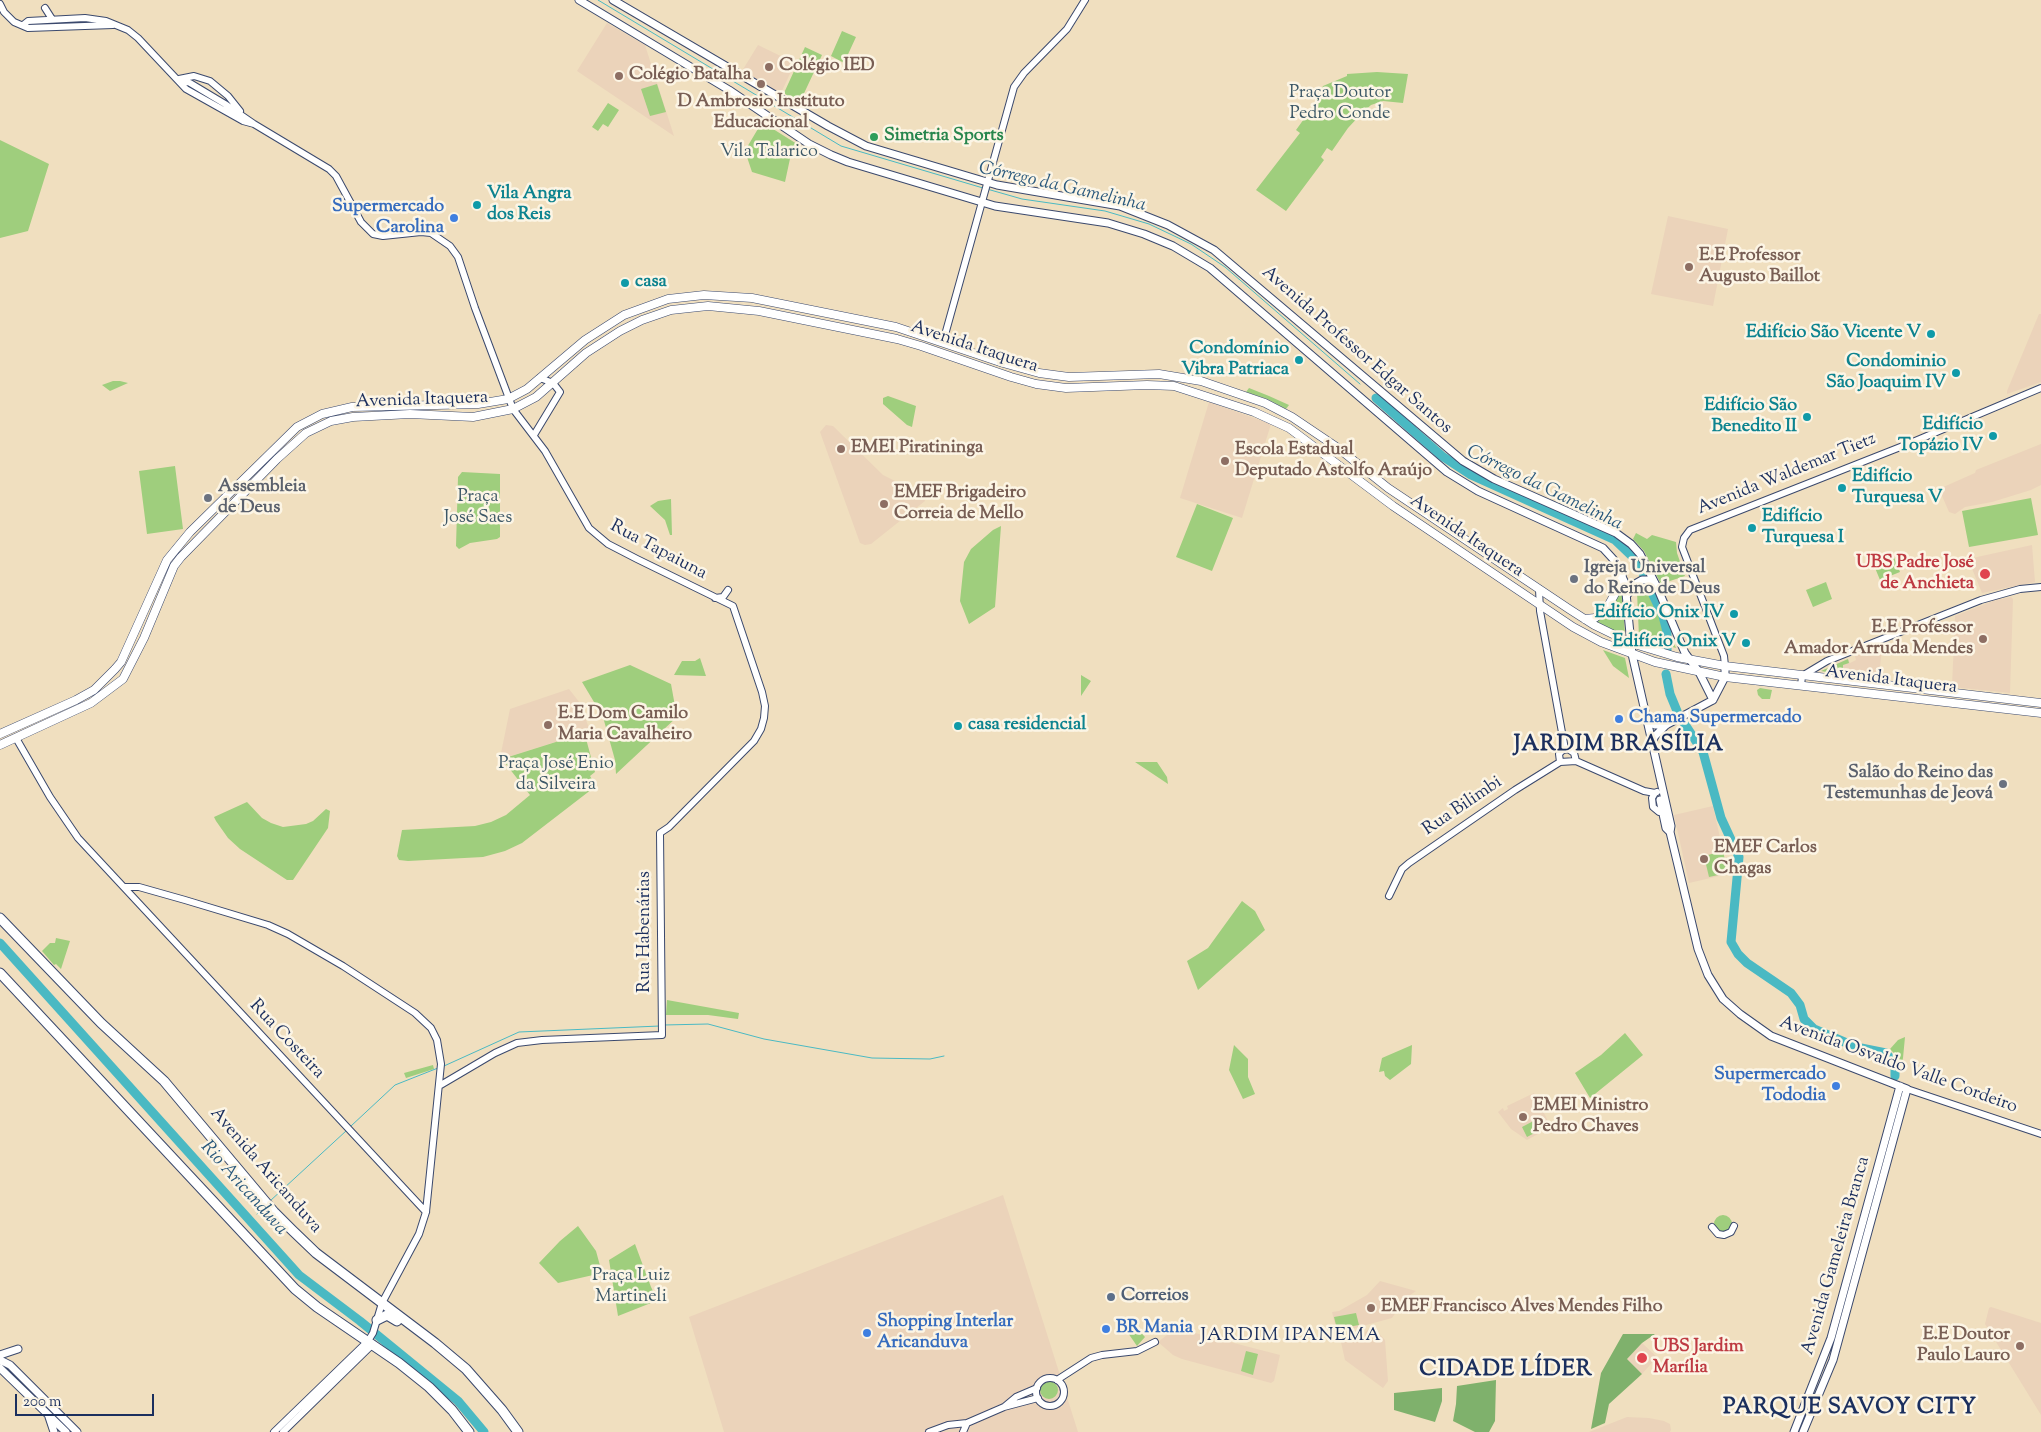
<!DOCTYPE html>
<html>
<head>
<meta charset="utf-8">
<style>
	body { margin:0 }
	#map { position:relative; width:2041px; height:1432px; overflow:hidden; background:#f0dfbf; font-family:"Sorts Mill Goudy",serif }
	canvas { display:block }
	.scale { position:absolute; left:15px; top:1394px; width:139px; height:22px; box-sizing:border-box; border:2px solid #1b2f5e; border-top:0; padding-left:6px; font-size:15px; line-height:18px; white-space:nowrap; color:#1b2f5e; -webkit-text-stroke:4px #fcf5e5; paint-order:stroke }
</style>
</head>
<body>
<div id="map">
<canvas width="2041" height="1432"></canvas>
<div class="scale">200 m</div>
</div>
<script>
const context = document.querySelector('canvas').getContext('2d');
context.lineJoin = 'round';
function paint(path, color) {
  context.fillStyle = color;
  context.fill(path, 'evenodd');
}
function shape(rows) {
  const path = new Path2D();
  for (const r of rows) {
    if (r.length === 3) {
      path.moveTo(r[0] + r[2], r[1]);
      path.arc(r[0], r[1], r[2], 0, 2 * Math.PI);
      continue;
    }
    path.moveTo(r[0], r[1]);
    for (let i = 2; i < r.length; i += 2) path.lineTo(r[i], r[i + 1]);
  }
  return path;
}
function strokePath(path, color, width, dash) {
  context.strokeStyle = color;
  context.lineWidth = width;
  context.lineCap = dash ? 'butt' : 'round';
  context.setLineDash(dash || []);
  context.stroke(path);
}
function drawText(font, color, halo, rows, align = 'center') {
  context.font = font + ' "Sorts Mill Goudy",serif';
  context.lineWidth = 5;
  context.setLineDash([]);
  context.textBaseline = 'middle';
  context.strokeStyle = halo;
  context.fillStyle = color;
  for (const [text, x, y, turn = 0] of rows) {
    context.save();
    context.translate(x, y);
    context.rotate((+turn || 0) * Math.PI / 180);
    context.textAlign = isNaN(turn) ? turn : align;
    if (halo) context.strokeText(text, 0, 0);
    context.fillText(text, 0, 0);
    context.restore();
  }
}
paint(shape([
	[607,23,645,45,674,136,577,71],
	[758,45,795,63,781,93,742,71],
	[1668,216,1728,229,1713,306,1651,294],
	[2039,314,2041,314,2041,382,2007,394,2007,391],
	[1209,402,1271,424,1242,518,1180,498],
	[826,425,833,426,883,475,923,495,925,501,871,544,865,545,860,543,820,432],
	[2041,444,2041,485,2031,490,1992,502,1965,507,1955,514,1949,512,1939,489,1975,473,1976,470],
	[2032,545,2035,582,1982,593,1968,559],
	[2011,597,2013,599,2010,693,1952,687,1955,616,1993,601],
	[1882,646,1879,679,1867,677,1867,675,1864,675,1864,677,1860,677,1860,674,1850,673,1850,676,1836,674,1837,663,1848,659,1850,663,1856,660,1855,656],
	[569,689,580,703,590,731,502,759,500,758,510,709],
	[1713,806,1728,874,1689,883,1674,815],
	[1534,1093,1551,1127,1527,1140,1511,1129,1498,1112,1503,1108,1504,1111,1508,1109,1507,1106],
	[1003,1195,1078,1432,724,1432,689,1317],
	[1380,1281,1416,1291,1406,1298,1392,1318,1337,1333,1332,1312,1339,1311,1367,1295],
	[1991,1307,2041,1323,2041,1415,1985,1324,1989,1308],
	[1372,1326,1385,1340,1388,1381,1383,1388,1345,1360,1341,1342,1363,1334],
	[1176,1328,1280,1355,1274,1381,1271,1383,1182,1359,1173,1355,1158,1342],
	[1642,1343,1657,1357,1642,1374,1627,1359],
	[1627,1417,1649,1418,1664,1421,1670,1424,1671,1430,1670,1432,1589,1432]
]), '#ebd3ba');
paint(shape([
	[842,31,856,37,844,63,831,56],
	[805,47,822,55,799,104,784,93],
	[1377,72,1408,74,1403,103,1383,101,1371,105,1362,113,1348,128,1332,151,1327,148,1321,157,1324,160,1286,211,1256,190,1300,133,1296,130,1314,105,1323,86,1347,76,1347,74],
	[657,84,666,112,650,116,641,89],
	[608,103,619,110,608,127,603,124,598,131,592,127],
	[762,122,797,144,791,154,785,182,752,172,746,154,746,149],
	[0,140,49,164,28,231,0,238],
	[113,381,120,381,128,383,110,391,102,385],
	[1249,388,1269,396,1289,405,1286,409,1267,399,1246,392],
	[888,396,916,406,912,427,907,425,883,404,883,398],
	[175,466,183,529,147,534,139,471],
	[462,472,500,474,500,537,497,539,470,543,459,549,456,546,458,477],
	[2031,498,2038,535,1969,547,1962,511],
	[671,499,672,535,670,535,665,520,650,506,658,501],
	[1197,504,1233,518,1212,571,1176,557],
	[1001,526,995,607,969,624,960,601,964,562,971,549,993,530],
	[1636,533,1647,539,1652,535,1676,542,1677,553,1685,576,1661,584,1644,551,1633,539],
	[1893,555,1900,572,1880,580,1873,563],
	[1826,582,1832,599,1813,607,1806,590],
	[1645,586,1650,588,1676,648,1639,637,1637,592,1640,588],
	[1622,589,1625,635,1624,635,1595,622,1607,614],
	[1603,650,1625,658,1629,678,1613,666],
	[700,658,706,676,674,675,682,661,695,661],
	[1848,659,1849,663,1843,665,1843,675,1821,671],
	[630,665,671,684,677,717,616,774,615,760,603,717,582,682],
	[1081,675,1091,681,1081,696],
	[1760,688,1772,690,1770,699,1762,699,1758,695,1757,690],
	[578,735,585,735,595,772,590,776,596,786,522,843,505,851,483,857,408,861,399,860,397,856,402,830,475,826,491,822,506,815,530,795,502,759],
	[1135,762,1157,762,1167,777,1168,784],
	[247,802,262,818,271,823,283,827,306,824,313,821,326,809,330,811,328,828,293,880,287,880,240,849,228,838,216,821,214,817],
	[1723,851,1728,873,1709,877,1704,856],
	[1242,901,1255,911,1265,930,1198,990,1187,961,1208,948],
	[56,938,70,941,61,969,56,964,54,965,42,951,50,943,55,943],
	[667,1000,739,1013,738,1019,708,1015,666,1015],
	[1625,1033,1643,1055,1590,1098,1575,1073,1601,1055],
	[1905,1037,1903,1058,1902,1062,1890,1049,1898,1040],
	[1234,1045,1248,1059,1248,1077,1255,1094,1243,1099,1229,1070],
	[1412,1045,1411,1064,1390,1080,1385,1076,1384,1071,1379,1072,1382,1058],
	[433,1065,434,1069,406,1078,404,1073],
	[1541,1117,1546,1127,1527,1137,1522,1127],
	[1723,1224,9],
	[578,1226,596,1251,602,1273,558,1283,539,1263,560,1241],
	[635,1244,651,1287,656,1297,661,1299,618,1316,609,1260],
	[1356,1313,1359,1325,1337,1329,1334,1317],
	[1133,1324,1145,1337,1137,1346,1128,1333,1127,1330],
	[1246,1351,1258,1354,1253,1375,1241,1371],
	[1049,1390,9]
]), '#9fce7d');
paint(shape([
	[1623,1334,1655,1334,1642,1343,1627,1359,1642,1374,1609,1404,1605,1423,1591,1429,1601,1373],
	[1496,1380,1495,1421,1489,1432,1475,1432,1453,1421,1456,1404,1457,1386],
	[1442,1388,1442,1401,1435,1422,1394,1410,1394,1393]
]), '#7fb16c');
strokePath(shape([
	[598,0,841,146,983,188],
	[987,189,1022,199,1105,211,1149,224,1191,244,1225,267,1360,384],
	[664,1025,708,1024,764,1039,872,1058,930,1059,944,1056],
	[444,1066,519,1032,660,1026],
	[351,1126,395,1085,438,1068],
	[270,1201,346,1131],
	[257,1214,264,1207]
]), '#4ab9c3', 1);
strokePath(shape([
	[1376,398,1442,456,1471,475,1615,540,1637,561,1645,577],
	[1647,582,1663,616,1667,632,1667,650],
	[1666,674,1670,694,1677,711],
	[1684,723,1703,752,1721,818,1739,857,1731,942,1738,954,1747,963,1791,993,1800,1005,1804,1019,1814,1029,1856,1047,1886,1053,1895,1064,1895,1076],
	[0,943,299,1275,360,1321,458,1401,484,1432]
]), '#4ab9c3', 9);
const tertiary = shape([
	[0,4,4,12,14,22,28,28,113,25],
	[45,8,52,19],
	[23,25,28,21,85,18,106,21,128,30,138,38,186,89,243,121,254,124],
	[178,79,190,83,225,104,254,124,329,169,336,176,361,222,373,234,383,236,421,232,431,233,450,246,458,257,475,308,513,409,545,451,589,528,608,544,637,559,733,606,762,692,765,706,764,718,761,729,754,741,669,827,660,833,662,1035,542,1040,517,1043,495,1053,439,1086],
	[179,79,194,76,210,81,228,96,240,111],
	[943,342,1014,87,1024,73,1067,29,1085,0],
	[534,435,560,392,553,383,540,378],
	[1539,589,1540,611,1565,749],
	[715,598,723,597,728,590],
	[1725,666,1724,656,1682,547,1684,538,1690,530,1908,444,2041,388],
	[1801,686,1802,676,1827,661,1981,600,2020,589,2041,587],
	[16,738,50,797,78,838,426,1212],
	[1560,762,1559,754,1563,750,1568,749,1574,753,1576,761],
	[1657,792,1655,793,1652,798,1653,807,1659,812,1666,812],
	[124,887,139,887,185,900,268,925,288,934,343,966,415,1013,431,1028,437,1040,441,1064,426,1212,419,1234,382,1303,373,1333,368,1341,274,1432],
	[1389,896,1402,869,1409,863,1515,790,1560,762,1576,761,1644,791,1655,793],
	[1907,1089,2041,1134],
	[1712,1227,1718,1234,1724,1235,1731,1232,1734,1226],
	[1050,1392,14],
	[1057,1380,1091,1358,1102,1355,1137,1351,1155,1342],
	[1004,1407,1016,1397,1037,1388],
	[283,1432,373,1344],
	[929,1432,948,1425,967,1423,1004,1407,1038,1398],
	[963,1432,967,1423]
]);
const secondary = shape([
	[579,0,729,90,809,144,831,155,848,162,995,206,1108,223,1144,234,1173,246,1210,268,1447,472,1478,491,1603,548,1614,560,1625,583,1632,654,1671,826,1670,832],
	[613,0,828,126,866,146,997,185,1120,206,1168,225,1214,250,1463,461,1494,479,1616,533,1631,544,1640,554,1657,587,1685,653,1699,672,1713,700],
	[1627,595,1635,584,1642,580,1651,580,1655,584],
	[1713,700,1725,677,1725,666],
	[1646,721,1655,725,1666,725],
	[1651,744,1655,736,1666,725,1713,700],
	[1660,800,1666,828,1670,832,1698,949,1708,975,1723,999,1740,1014,1771,1036,1907,1089,1833,1360,1803,1432],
	[0,1355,18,1349],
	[0,1360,10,1365,77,1432],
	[0,1368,66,1432],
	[49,1417,54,1432],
	[1794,1432,1831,1338,1900,1086]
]);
const primary = shape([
	[1585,619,1595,618,1607,608,1617,590,1622,574],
	[0,734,76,700,94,690,115,669,121,662,167,560,190,532,297,427,322,414,352,407,478,404,508,399,527,389,585,340,624,315,668,299,704,295,752,298,896,327,1003,363,1039,373,1069,377,1159,374,1201,381,1265,403,1292,417,1338,448,1388,488,1569,609,1594,625,1631,643,1677,657,1725,666,2041,703],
	[0,745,91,703,123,679,144,638,174,566,181,557,277,459,306,433,331,421,353,417,410,414,473,417,513,409,536,397,586,353,620,331,642,320,671,310,708,306,759,311,897,339,921,346,1011,377,1036,384,1066,388,1147,385,1174,386,1254,412,1289,428,1393,506,1573,627,1601,642,1655,662,1725,677,2041,713]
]);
const trunk = shape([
	[0,918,101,1023,164,1081,274,1212,292,1230,316,1253,435,1343,466,1369,502,1410,518,1432],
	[0,973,295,1289,317,1307,399,1363,429,1387,452,1410,469,1432],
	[377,1320,387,1315,397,1321]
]);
strokePath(tertiary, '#3b496d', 8);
strokePath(secondary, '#3b496d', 9);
strokePath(primary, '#3b496d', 9);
strokePath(trunk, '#3b496d', 11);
strokePath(tertiary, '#fff', 6);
strokePath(secondary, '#fff', 7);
strokePath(primary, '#fff', 8);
strokePath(trunk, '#fff', 9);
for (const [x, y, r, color] of [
	[769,67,5,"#8d6e63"],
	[619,76,5,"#8d6e63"],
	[761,84,5,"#8d6e63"],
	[874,137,5,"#2e9e5b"],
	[477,205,5,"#0f9aa8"],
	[454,218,5,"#3f7fe0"],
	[1689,267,5,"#8d6e63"],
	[625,283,5,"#0f9aa8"],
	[1931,334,5,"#0f9aa8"],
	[1299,360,5,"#0f9aa8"],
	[1956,373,5,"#0f9aa8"],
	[1807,417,5,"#0f9aa8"],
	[1993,436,5,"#0f9aa8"],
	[841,449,5,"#8d6e63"],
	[1225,461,5,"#8d6e63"],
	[1842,488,5,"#0f9aa8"],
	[208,498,5,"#6b7280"],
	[884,504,5,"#8d6e63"],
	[1752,528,5,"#0f9aa8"],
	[1985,574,6,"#e0444e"],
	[1574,579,5,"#6b7280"],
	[1734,614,5,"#0f9aa8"],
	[1983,639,5,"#8d6e63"],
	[1746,643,5,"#0f9aa8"],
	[1619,719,5,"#3f7fe0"],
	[548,725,5,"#8d6e63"],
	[958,726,5,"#0f9aa8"],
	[2003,784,5,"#6b7280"],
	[1704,859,5,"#8d6e63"],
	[1836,1086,5,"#3f7fe0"],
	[1523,1117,5,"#8d6e63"],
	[1111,1297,5,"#5c6f8a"],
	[1371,1308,5,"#8d6e63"],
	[1106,1329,5,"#3f7fe0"],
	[867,1333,5,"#3f7fe0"],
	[2020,1346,5,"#8d6e63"],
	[1642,1358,6,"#e0444e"]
]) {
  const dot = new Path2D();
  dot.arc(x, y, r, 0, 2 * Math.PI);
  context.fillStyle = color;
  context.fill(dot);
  strokePath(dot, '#fcf5e5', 2);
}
drawText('bold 18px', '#785e54', '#fcf5e5', [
	["Colégio IED",779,67],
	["Colégio Batalha",629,76],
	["D Ambrosio Instituto",761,103,"center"],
	["Educacional",761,124,"center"],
	["E.E Professor",1699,257],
	["Augusto Baillot",1699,278],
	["EMEI Piratininga",851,449],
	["Escola Estadual",1235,451],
	["Deputado Astolfo Araújo",1235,472],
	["EMEF Brigadeiro",894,494],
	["Correia de Mello",894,515],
	["E.E Professor",1973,629,"right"],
	["Amador Arruda Mendes",1973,650,"right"],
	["E.E Dom Camilo",558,715],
	["Maria Cavalheiro",558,736],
	["EMEF Carlos",1714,849],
	["Chagas",1714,870],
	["EMEI Ministro",1533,1107],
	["Pedro Chaves",1533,1128],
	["EMEF Francisco Alves Mendes Filho",1381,1308],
	["E.E Doutor",2010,1336,"right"],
	["Paulo Lauro",2010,1357,"right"]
], 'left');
drawText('18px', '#3c5766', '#fcf5e5', [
	["Praça Doutor",1340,94],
	["Pedro Conde",1340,115],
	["Vila Talarico",769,153],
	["Praça",478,498],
	["José Saes",478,519],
	["Praça José Enio",556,765],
	["da Silveira",556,786],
	["Praça Luiz",631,1277],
	["Martineli",631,1298]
]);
drawText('bold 18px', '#27864d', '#fcf5e5', [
	["Simetria Sports",884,137]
], 'left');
drawText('bold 18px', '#0d838f', '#fcf5e5', [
	["Vila Angra",487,195,"left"],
	["dos Reis",487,216,"left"],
	["casa",635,283,"left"],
	["Edifício São Vicente V",1921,334],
	["Condomínio",1289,350],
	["Vibra Patriaca",1289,371],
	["Condominio",1946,363],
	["São Joaquim IV",1946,384],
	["Edifício São",1797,407],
	["Benedito II",1797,428],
	["Edifício",1983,426],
	["Topázio IV",1983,447],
	["Edifício",1852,478,"left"],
	["Turquesa V",1852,499,"left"],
	["Edifício",1762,518,"left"],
	["Turquesa I",1762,539,"left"],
	["Edifício Onix IV",1724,614],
	["Edifício Onix V",1736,643],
	["casa residencial",968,726,"left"]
], 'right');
drawText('bold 18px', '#366cbe', '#fcf5e5', [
	["Supermercado",444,208,"right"],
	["Carolina",444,229,"right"],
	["Chama Supermercado",1629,719],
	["Supermercado",1826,1076,"right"],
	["Tododia",1826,1097,"right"],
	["Shopping Interlar",877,1323],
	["Aricanduva",877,1344],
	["BR Mania",1116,1329]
], 'left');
drawText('18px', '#1b2f5e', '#fcf5e5', [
	["Avenida Itaquera",974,348,18],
	["Avenida Professor Edgar Santos",1356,351,41],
	["Avenida Itaquera",422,401,-2],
	["Avenida Waldemar Tietz",1787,475,-22],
	["Avenida Itaquera",1466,537,34],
	["Rua Tapaiuna",658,551,28],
	["Avenida Itaquera",1891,681,7],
	["Rua Bilimbi",1463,807,-34],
	["Rua Habenárias",646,932,-90],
	["Rua Costeira",286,1040,47],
	["Avenida Osvaldo Valle Cordeiro",1898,1066,20],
	["Avenida Aricanduva",265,1171,49],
	["Avenida Gameleira Branca",1837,1256,-74]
]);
drawText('bold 18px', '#5b616d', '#fcf5e5', [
	["Assembleia",218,488],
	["de Deus",218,509],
	["Igreja Universal",1584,569],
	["do Reino de Deus",1584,590],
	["Salão do Reino das",1993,774,"right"],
	["Testemunhas de Jeová",1993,795,"right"]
], 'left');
drawText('bold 18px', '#be3a42', '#fcf5e5', [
	["UBS Padre José",1974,564],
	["de Anchieta",1974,585],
	["UBS Jardim",1653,1348,"left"],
	["Marília",1653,1369,"left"]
], 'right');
drawText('bold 18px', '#4e5e75', '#fcf5e5', [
	["Correios",1121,1297]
], 'left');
drawText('italic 19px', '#29587c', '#fcf5e5', [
	["Córrego da Gamelinha",1062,188,13],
	["Córrego da Gamelinha",1544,489,26],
	["Rio Aricanduva",243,1189,48]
]);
context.letterSpacing = '1px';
drawText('19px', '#1b2f5e', '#fcf5e5', [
	["JARDIM IPANEMA",1291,1337]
]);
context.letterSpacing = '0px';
context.letterSpacing = '1px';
drawText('bold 22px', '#1b2f5e', '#fcf5e5', [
	["JARDIM BRASÍLIA",1619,746],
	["CIDADE LÍDER",1506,1371],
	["PARQUE SAVOY CITY",1850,1409]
]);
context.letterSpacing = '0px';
</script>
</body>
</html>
